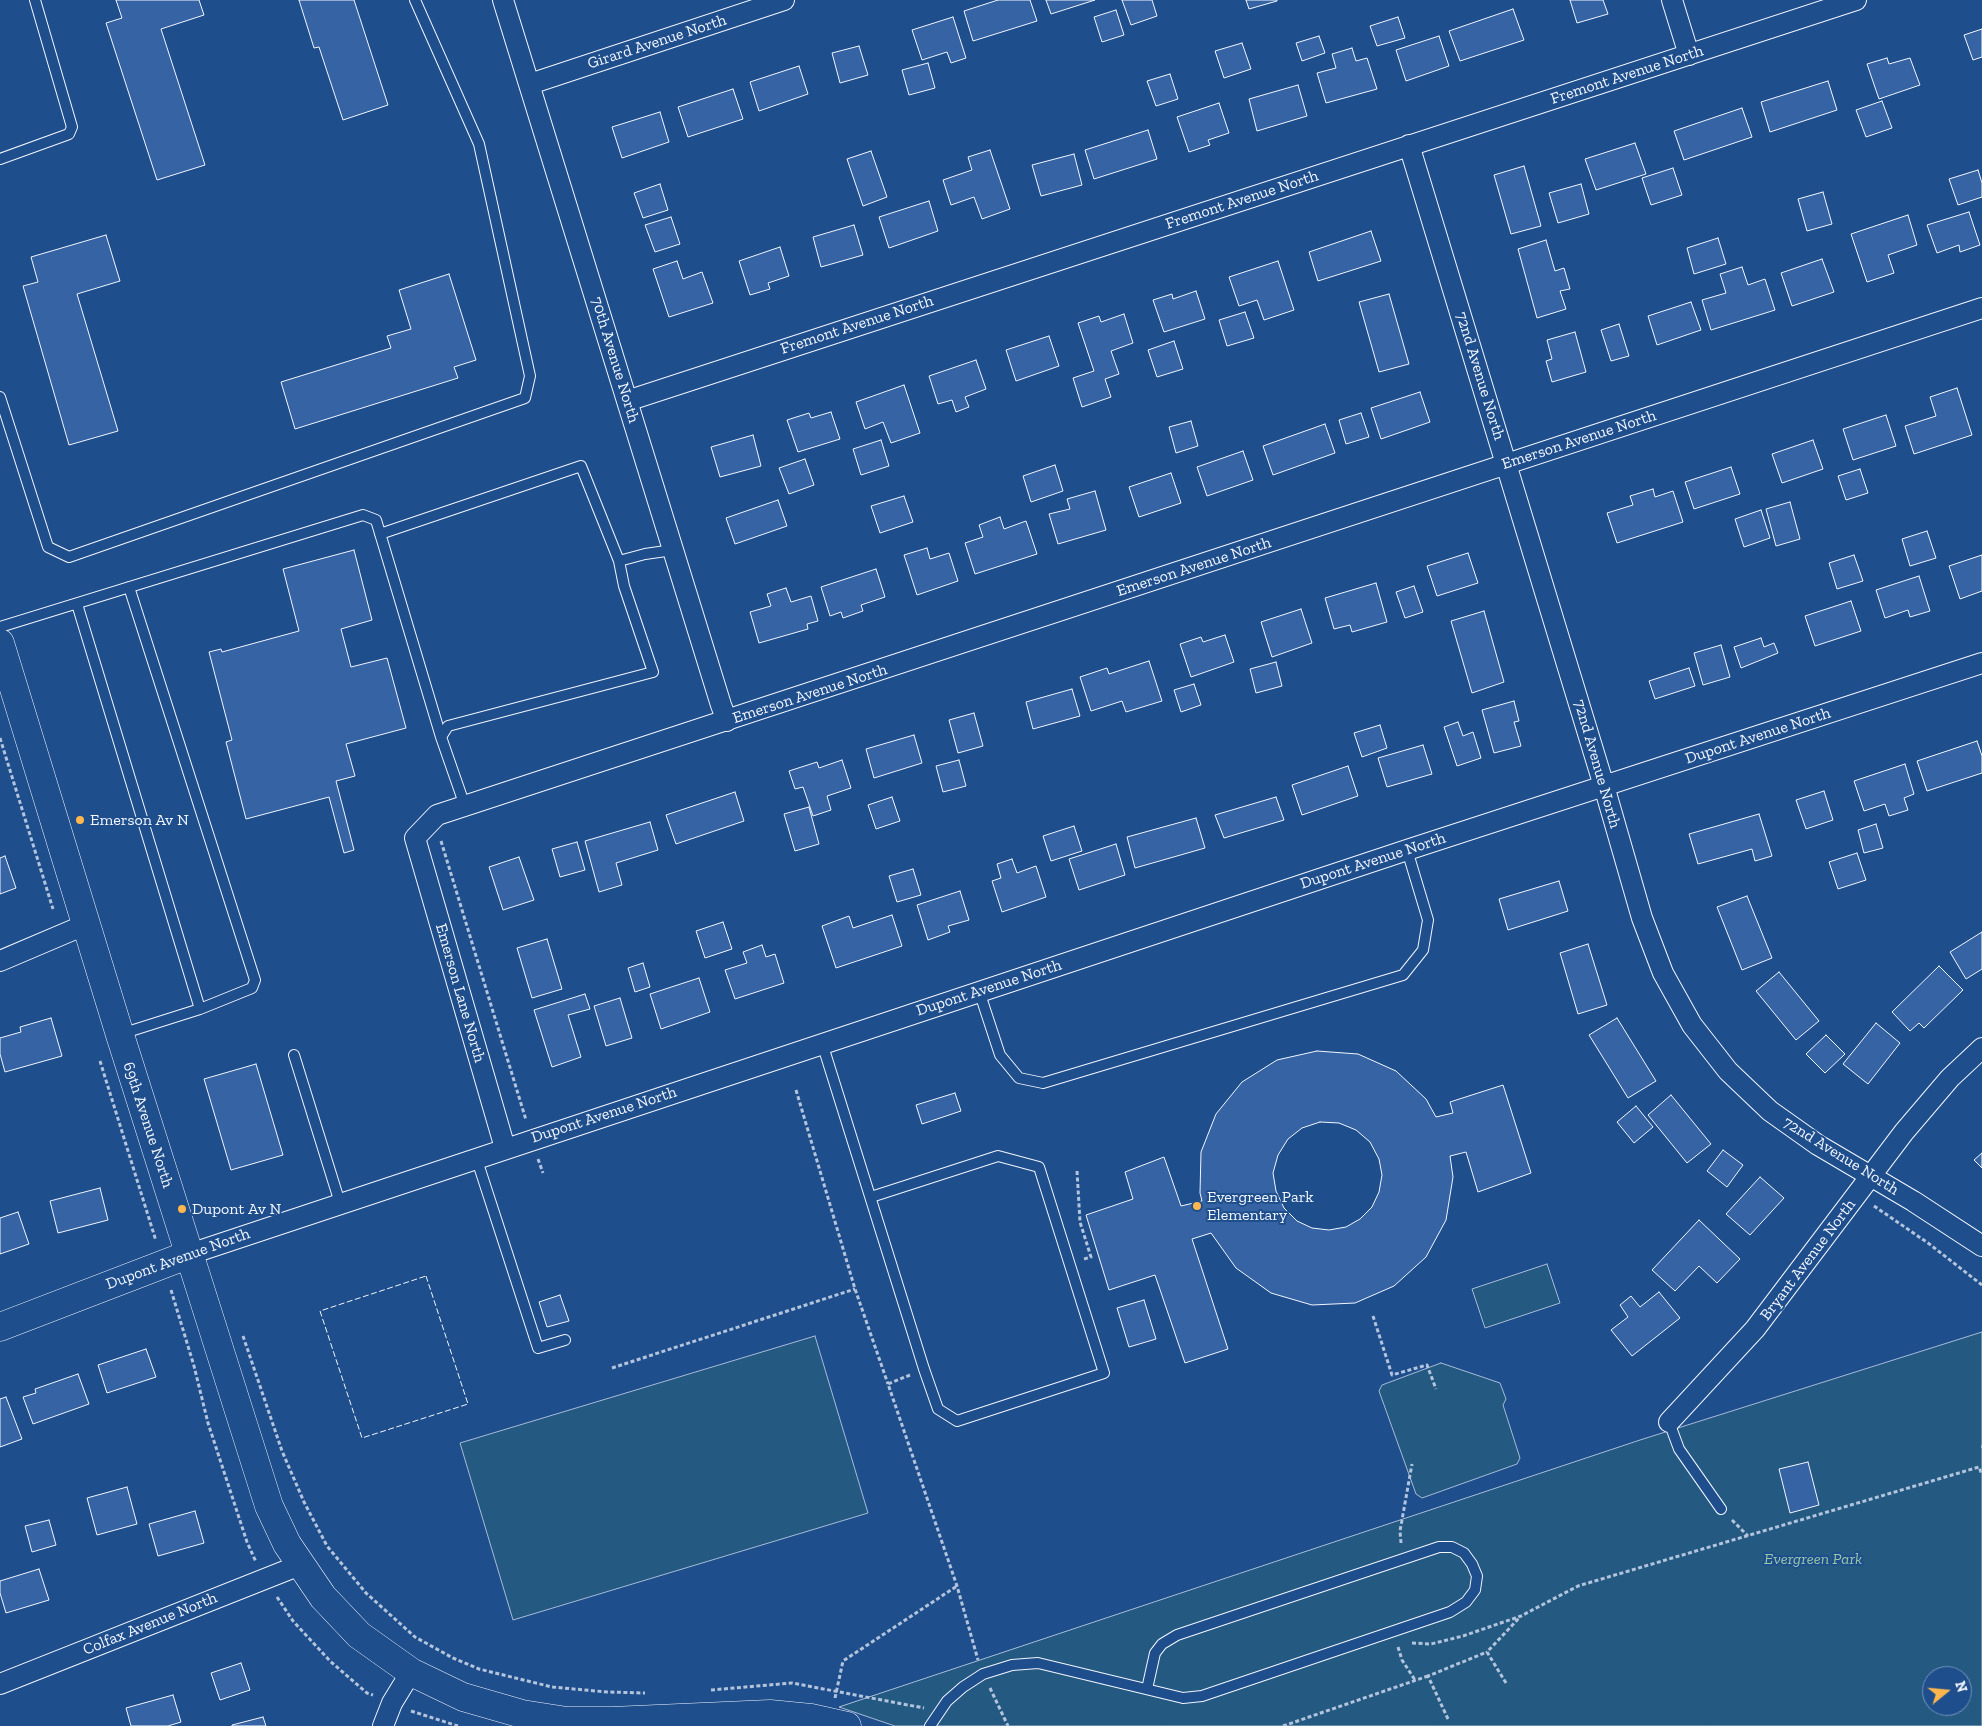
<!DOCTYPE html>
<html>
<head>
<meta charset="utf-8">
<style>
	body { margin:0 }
	#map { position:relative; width:1982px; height:1726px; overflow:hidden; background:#1f4e8c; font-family:"Zilla Slab",serif }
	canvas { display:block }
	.north { position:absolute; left:1922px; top:1666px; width:50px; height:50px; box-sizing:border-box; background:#1f4e8c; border:1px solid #7391ba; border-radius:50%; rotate:73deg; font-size:14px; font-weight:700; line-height:20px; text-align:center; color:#f2f6ff }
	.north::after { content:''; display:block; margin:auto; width:18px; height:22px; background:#ffb74d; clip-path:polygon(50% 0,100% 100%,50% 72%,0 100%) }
</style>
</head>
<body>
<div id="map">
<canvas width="1982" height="1726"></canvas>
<div class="north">N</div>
</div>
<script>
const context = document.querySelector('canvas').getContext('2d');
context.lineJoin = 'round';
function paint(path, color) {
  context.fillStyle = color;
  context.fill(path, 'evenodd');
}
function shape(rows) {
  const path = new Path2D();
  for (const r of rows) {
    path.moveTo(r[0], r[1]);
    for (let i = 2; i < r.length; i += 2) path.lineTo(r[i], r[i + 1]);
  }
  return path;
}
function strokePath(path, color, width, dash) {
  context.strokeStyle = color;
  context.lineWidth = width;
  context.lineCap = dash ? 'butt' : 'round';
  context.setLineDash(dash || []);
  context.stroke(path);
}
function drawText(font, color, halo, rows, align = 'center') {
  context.font = font + ' "Zilla Slab",serif';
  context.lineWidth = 4;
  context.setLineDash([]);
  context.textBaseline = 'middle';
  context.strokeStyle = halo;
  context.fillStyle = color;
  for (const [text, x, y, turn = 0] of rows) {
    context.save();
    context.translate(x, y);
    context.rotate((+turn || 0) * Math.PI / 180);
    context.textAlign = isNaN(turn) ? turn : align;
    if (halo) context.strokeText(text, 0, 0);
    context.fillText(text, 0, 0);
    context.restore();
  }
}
const green = shape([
	[1547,1264,1560,1303,1485,1328,1472,1289,1547,1264],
	[1982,1332,1982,1726,895,1726,839,1707,1640,1440,1982,1332],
	[1932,1676,1962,1676,1962,1706,1932,1706,1932,1676],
	[815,1336,868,1513,513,1620,460,1443,815,1336],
	[1441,1363,1500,1383,1506,1399,1503,1405,1520,1458,1517,1464,1422,1498,1416,1494,1379,1391,1382,1385,1441,1363]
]);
paint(green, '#245a82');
strokePath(green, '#a8bbd7', 1);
const building = shape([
	[116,0,199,0,204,15,161,29,205,165,157,180,106,23,122,18,116,0],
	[299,0,354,0,388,105,343,120,319,47,314,48,299,0],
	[998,0,1030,0,1037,21,973,41,964,11,998,0],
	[1046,0,1095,0,1051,14,1046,0],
	[1122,0,1152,0,1157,16,1131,25,1122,0],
	[1246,0,1277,0,1277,1,1249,9,1246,0],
	[1570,0,1603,0,1608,14,1577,23,1570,0],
	[1513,9,1524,40,1460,61,1449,31,1513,9],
	[1116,10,1124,35,1102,42,1094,17,1116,10],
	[953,17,966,58,951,63,947,52,922,60,912,30,953,17],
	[1398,17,1405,38,1377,46,1370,26,1398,17],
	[1982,29,1982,57,1973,60,1964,35,1982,29],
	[1319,36,1325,53,1302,61,1296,43,1319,36],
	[1439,36,1449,66,1406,81,1396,50,1439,36],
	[1242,43,1251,69,1224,78,1215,51,1242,43],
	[859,46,868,75,840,83,832,53,859,46],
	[1352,48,1356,61,1367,58,1377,89,1326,103,1317,73,1336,68,1332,54,1352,48],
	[1887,58,1889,64,1910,58,1920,85,1879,99,1867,64,1887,58],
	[928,63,935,88,909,95,902,70,928,63],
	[799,66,808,94,759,111,750,82,799,66],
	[1170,74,1178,99,1156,106,1147,81,1170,74],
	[1828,81,1837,110,1770,132,1761,102,1828,81],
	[1298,85,1307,116,1257,131,1249,99,1298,85],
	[733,89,743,119,688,137,678,107,733,89],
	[1882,101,1892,128,1866,137,1856,110,1882,101],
	[1219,103,1229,133,1208,140,1210,145,1189,152,1177,117,1219,103],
	[1742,108,1752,137,1684,160,1674,131,1742,108],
	[660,112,669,142,622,158,612,127,660,112],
	[1148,130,1157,159,1094,179,1085,150,1148,130],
	[1635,143,1646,174,1596,190,1585,159,1635,143],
	[990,150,1010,209,982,219,974,197,951,205,943,180,972,170,968,157,990,150],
	[871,151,887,197,863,206,847,159,871,151],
	[1074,154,1082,185,1041,196,1032,165,1074,154],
	[1524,166,1541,226,1511,234,1494,175,1524,166],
	[1673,168,1682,195,1651,205,1642,178,1673,168],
	[1978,170,1982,183,1982,197,1958,205,1949,179,1978,170],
	[660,184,668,210,643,218,634,193,660,184],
	[1581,184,1589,214,1558,223,1549,193,1581,184],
	[1823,192,1832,224,1807,231,1798,199,1823,192],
	[929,201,938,231,889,248,879,217,929,201],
	[1969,212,1980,245,1960,252,1959,245,1937,253,1927,225,1969,212],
	[1908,215,1917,245,1888,255,1894,273,1867,282,1851,234,1908,215],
	[671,217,680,244,655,252,645,225,671,217],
	[854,225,863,255,821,267,813,237,854,225],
	[1371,231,1381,261,1318,281,1309,252,1371,231],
	[106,235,120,281,77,294,118,431,69,445,23,286,38,282,31,257,106,235],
	[1718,238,1726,264,1694,274,1687,248,1718,238],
	[1546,240,1555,271,1564,268,1570,289,1560,291,1566,309,1537,318,1518,249,1546,240],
	[780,247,789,276,768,283,770,289,750,295,739,261,780,247],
	[1822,259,1834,292,1792,306,1781,273,1822,259],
	[677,261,683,279,702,272,713,303,669,317,653,269,677,261],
	[1278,261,1294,310,1264,320,1257,300,1239,306,1229,277,1278,261],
	[1742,267,1748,285,1765,279,1775,310,1711,330,1702,300,1726,293,1720,274,1742,267],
	[449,274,476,360,454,367,458,378,295,429,281,382,391,348,387,336,411,329,399,290,449,274],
	[1196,291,1205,319,1164,332,1153,300,1172,294,1173,299,1196,291],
	[1389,294,1409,364,1379,372,1359,302,1389,294],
	[1691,302,1701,330,1657,345,1648,316,1691,302],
	[1245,312,1254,338,1227,346,1219,320,1245,312],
	[1124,314,1133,343,1111,351,1119,374,1105,379,1111,397,1082,407,1073,378,1094,371,1078,323,1099,316,1101,322,1124,314],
	[1619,324,1629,356,1611,361,1601,330,1619,324],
	[1575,332,1586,372,1552,382,1546,361,1552,359,1547,340,1575,332],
	[1049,336,1059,366,1016,381,1006,350,1049,336],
	[1174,341,1183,369,1157,377,1148,350,1174,341],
	[976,360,986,389,965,397,969,407,956,412,952,400,938,404,929,376,976,360],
	[904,385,920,433,891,443,883,422,865,429,856,402,904,385],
	[1957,388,1972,435,1914,454,1905,426,1936,416,1930,397,1957,388],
	[1420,392,1430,422,1381,439,1371,408,1420,392],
	[831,412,840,439,798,452,787,420,809,413,811,418,831,412],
	[1361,413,1369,437,1346,444,1339,420,1361,413],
	[1886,415,1896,446,1853,460,1843,429,1886,415],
	[1191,421,1198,446,1176,453,1169,427,1191,421],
	[1325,424,1335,453,1273,475,1263,446,1325,424],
	[753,435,761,466,720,477,711,447,753,435],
	[881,440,889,466,861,475,853,449,881,440],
	[1813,440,1823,469,1782,483,1772,454,1813,440],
	[1243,451,1253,480,1207,496,1197,467,1243,451],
	[805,459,814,485,789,494,779,468,805,459],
	[1055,465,1063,491,1031,502,1023,476,1055,465],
	[1731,467,1740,494,1694,509,1685,482,1731,467],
	[1860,469,1868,493,1846,500,1838,476,1860,469],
	[1171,473,1181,503,1139,517,1129,487,1171,473],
	[1653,489,1655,497,1673,491,1683,522,1617,543,1607,513,1633,505,1630,496,1653,489],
	[1095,491,1106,530,1058,544,1049,514,1070,509,1067,499,1095,491],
	[904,496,913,522,880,533,871,506,904,496],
	[778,500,787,526,735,544,726,518,778,500],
	[1790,502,1800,539,1776,546,1766,509,1790,502],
	[1761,510,1770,538,1744,547,1735,519,1761,510],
	[1000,517,1004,529,1026,521,1037,554,975,574,965,543,983,537,979,525,1000,517],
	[1927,531,1936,558,1910,566,1902,539,1927,531],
	[927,548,930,559,949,553,958,581,917,595,904,555,927,548],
	[354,550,372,620,341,629,351,667,387,658,406,728,346,744,355,776,336,781,354,850,344,853,329,797,246,819,226,742,232,740,209,652,221,649,222,652,299,631,283,569,354,550],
	[1468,553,1478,583,1437,596,1427,566,1468,553],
	[1854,555,1863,581,1837,589,1829,563,1854,555],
	[1982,555,1982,591,1960,599,1949,566,1982,555],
	[876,569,885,597,861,605,863,611,843,618,841,612,830,616,821,587,876,569],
	[1919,576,1930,611,1910,617,1908,610,1885,618,1876,590,1919,576],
	[1376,583,1387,622,1352,632,1350,625,1334,629,1325,598,1376,583],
	[1414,586,1423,612,1405,618,1396,592,1414,586],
	[786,588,791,602,811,596,818,621,807,624,808,629,759,643,750,612,771,606,767,594,786,588],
	[1851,601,1861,631,1815,646,1805,616,1851,601],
	[1301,609,1312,643,1272,657,1261,622,1301,609],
	[1484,611,1504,682,1472,693,1451,621,1484,611],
	[1225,635,1234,662,1191,677,1180,644,1201,637,1203,642,1225,635],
	[1761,638,1764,647,1774,643,1778,653,1741,668,1734,647,1761,638],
	[1721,645,1730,677,1703,685,1694,653,1721,645],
	[1149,661,1162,701,1126,712,1122,701,1091,711,1080,677,1107,668,1109,674,1149,661],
	[1276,662,1282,686,1256,693,1250,669,1276,662],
	[1689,668,1695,686,1655,699,1649,681,1689,668],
	[1194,684,1201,705,1181,712,1174,690,1194,684],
	[1072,689,1080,716,1033,729,1026,702,1072,689],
	[1514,701,1519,721,1514,722,1521,746,1494,753,1482,710,1514,701],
	[974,713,983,746,958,753,949,720,974,713],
	[1458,722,1463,736,1473,732,1481,758,1457,766,1444,727,1458,722],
	[1380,725,1387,748,1362,757,1354,733,1380,725],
	[914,735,922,763,874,778,866,749,914,735],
	[1977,741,1982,756,1982,773,1927,791,1917,761,1977,741],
	[1423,745,1432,774,1387,787,1378,758,1423,745],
	[842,760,851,788,827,796,831,810,813,816,803,787,795,789,789,771,817,762,819,768,842,760],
	[959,760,966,786,943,792,936,766,959,760],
	[1905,764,1914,794,1904,798,1908,810,1889,816,1885,804,1864,811,1854,781,1905,764],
	[1348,766,1358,796,1302,815,1292,785,1348,766],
	[1824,791,1833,820,1806,829,1796,800,1824,791],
	[735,792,744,821,676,844,666,815,735,792],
	[892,797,900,821,876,829,868,805,892,797],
	[1276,797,1284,820,1224,838,1215,815,1276,797],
	[809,807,819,844,795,851,784,814,809,807],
	[1759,814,1772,856,1755,861,1752,849,1698,864,1689,834,1759,814],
	[1196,818,1205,848,1135,868,1127,837,1196,818],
	[650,822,658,850,616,863,622,885,599,892,585,841,650,822],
	[1876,824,1883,848,1864,853,1858,830,1876,824],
	[1074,826,1082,851,1051,861,1043,836,1074,826],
	[577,842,585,870,560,877,552,849,577,842],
	[1116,844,1125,875,1079,890,1069,859,1116,844],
	[1857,853,1866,880,1838,889,1829,862,1857,853],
	[5,856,16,888,0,894,0,858,5,856],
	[519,857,534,900,503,910,489,867,519,857],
	[1012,859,1017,873,1036,866,1046,897,1002,912,992,881,1001,878,997,864,1012,859],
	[913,869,921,895,897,902,889,876,913,869],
	[1559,881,1568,911,1508,930,1499,899,1559,881],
	[960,891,969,920,948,926,950,932,928,940,917,905,960,891],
	[1747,896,1772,958,1742,970,1717,907,1747,896],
	[892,915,902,946,836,968,822,926,849,916,853,928,892,915],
	[723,922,732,949,705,958,696,931,723,922],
	[1982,932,1982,969,1966,979,1950,952,1982,932],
	[547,939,562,989,532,998,517,948,547,939],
	[1588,944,1607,1005,1578,1014,1560,953,1588,944],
	[762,945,766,957,775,954,784,983,735,999,725,970,747,963,743,952,762,945],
	[643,963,650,987,635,992,628,968,643,963],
	[1939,966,1963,990,1924,1028,1919,1023,1910,1031,1892,1012,1939,966],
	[1779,972,1819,1021,1796,1040,1756,991,1779,972],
	[699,978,710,1012,661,1029,650,994,699,978],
	[585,994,590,1009,568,1015,581,1057,552,1067,534,1010,585,994],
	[620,998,632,1038,606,1046,594,1006,620,998],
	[51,1018,62,1056,5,1072,0,1054,0,1038,21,1032,20,1027,51,1018],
	[1617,1018,1656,1081,1628,1098,1589,1035,1617,1018],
	[1876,1023,1900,1043,1868,1084,1843,1064,1876,1023],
	[1826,1035,1845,1054,1825,1073,1806,1054,1826,1035],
	[1317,1051,1358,1054,1396,1071,1426,1099,1436,1117,1453,1113,1450,1102,1503,1085,1531,1173,1478,1192,1466,1152,1450,1156,1453,1177,1446,1220,1426,1257,1394,1286,1355,1303,1312,1305,1271,1293,1236,1268,1211,1233,1192,1239,1228,1349,1185,1363,1155,1275,1109,1290,1086,1215,1133,1199,1125,1172,1164,1157,1181,1206,1202,1201,1200,1193,1201,1152,1216,1114,1242,1082,1277,1060,1317,1051],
	[1320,1122,1339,1123,1356,1130,1370,1142,1379,1159,1382,1175,1379,1192,1372,1207,1360,1219,1346,1227,1329,1230,1312,1228,1297,1221,1284,1208,1276,1191,1273,1173,1278,1155,1288,1139,1302,1128,1320,1122],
	[256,1064,283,1155,231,1170,204,1079,256,1064],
	[955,1093,961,1111,922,1124,916,1105,955,1093],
	[1671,1095,1711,1144,1687,1163,1648,1115,1671,1095],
	[1636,1106,1653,1127,1634,1143,1617,1122,1636,1106],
	[1723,1150,1743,1165,1727,1187,1707,1171,1723,1150],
	[1982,1153,1982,1168,1974,1160,1982,1153],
	[1760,1177,1784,1198,1750,1235,1726,1214,1760,1177],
	[100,1188,108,1220,58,1233,50,1201,100,1188],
	[18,1212,29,1244,0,1254,0,1218,18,1212],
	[1699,1220,1740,1259,1717,1283,1699,1266,1675,1291,1652,1270,1699,1220],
	[1659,1292,1680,1318,1632,1356,1611,1330,1628,1317,1620,1305,1631,1296,1640,1307,1659,1292],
	[560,1295,569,1321,547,1327,539,1302,560,1295],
	[1144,1300,1156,1339,1129,1347,1117,1308,1144,1300],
	[146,1349,156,1377,107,1393,98,1365,146,1349],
	[78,1374,89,1404,33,1424,23,1397,36,1393,35,1389,78,1374],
	[6,1397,22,1439,0,1447,0,1399,6,1397],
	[1808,1462,1819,1505,1790,1513,1779,1469,1808,1462],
	[127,1487,137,1524,97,1535,87,1498,127,1487],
	[195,1511,204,1543,158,1556,149,1524,195,1511],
	[49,1520,56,1545,32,1552,25,1526,49,1520],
	[39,1569,49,1600,6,1613,0,1593,0,1581,39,1569],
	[241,1663,250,1690,220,1700,211,1673,241,1663],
	[173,1695,181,1722,168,1726,131,1726,126,1708,173,1695],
	[263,1717,266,1726,232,1726,232,1725,263,1717]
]);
paint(building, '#3563a3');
strokePath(building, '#f2f6ff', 1);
const lane = shape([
	[0,159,69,134,72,127,35,0],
	[0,397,48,547,69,557,525,398,530,376,479,144,415,0],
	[380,534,581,466,619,561,624,586,653,672,448,726,441,737],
	[619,561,645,554,673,550],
	[129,587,255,980,252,988,200,1009],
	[77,604,200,1009,121,1034],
	[0,627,363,515,376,520,441,737,465,806],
	[979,991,1000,1055,1019,1078,1043,1083,1403,975,1423,950,1428,920,1407,850],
	[822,1043,924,1369,938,1409,957,1421,1104,1373,1039,1167,998,1156,871,1197],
	[294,1055,340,1203],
	[476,1157,538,1348,565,1340],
	[1669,1422,1679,1449,1721,1509],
	[930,1726,947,1701,963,1687,983,1674,1012,1665,1038,1663,1183,1698,1202,1696,1450,1612,1466,1602,1475,1590,1477,1576,1472,1564,1464,1553,1452,1547,1439,1547,1177,1635,1162,1644,1155,1653,1147,1689]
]);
const street = shape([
	[503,0,721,705,727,721],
	[1672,0,1689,55],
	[530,84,784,0],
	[1409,145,1604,786,1642,918,1663,973,1692,1025,1728,1071,1770,1111,1818,1145,1913,1201,1982,1246],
	[627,401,1856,0],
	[0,961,87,924],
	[505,1148,415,838,437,815,1982,308],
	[190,1254,1407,850,1982,663],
	[1669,1422,1755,1329,1904,1132,1950,1078,1982,1048],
	[0,1684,300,1565],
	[383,1726,392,1703,411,1672]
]);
const secondary = shape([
	[0,643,120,1035,269,1506,287,1544,323,1597,359,1635,411,1672,463,1697,522,1714,567,1721,612,1721,770,1714,811,1718,847,1726],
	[0,1327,190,1254]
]);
strokePath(lane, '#f2f6ff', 12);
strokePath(street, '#f2f6ff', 22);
strokePath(secondary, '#f2f6ff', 29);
strokePath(shape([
	[0,738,53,909],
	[441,841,526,1120],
	[100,1061,156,1241],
	[796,1090,855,1289,888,1384],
	[538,1159,543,1173],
	[1077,1171,1080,1222,1091,1257,1084,1259],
	[1874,1206,1928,1243,1982,1285],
	[171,1290,194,1366,208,1423,247,1542,256,1562],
	[1373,1316,1392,1375,1427,1365,1436,1389],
	[243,1336,282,1451,304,1502,327,1546,366,1593,415,1637,453,1658,479,1669,552,1687,607,1692,645,1693],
	[612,1368,855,1289],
	[910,1375,888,1384,957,1586,978,1660],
	[1732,1520,1748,1536],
	[1401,1543,1400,1531,1412,1464],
	[277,1597,293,1621,330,1661,367,1693,373,1695],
	[1412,1643,1431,1644,1463,1636,1521,1616,1578,1586,1979,1467,1982,1475],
	[1398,1647,1402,1660,1415,1680],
	[1506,1683,1487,1652,1521,1616],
	[990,1688,1008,1726],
	[711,1690,792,1683,924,1708],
	[835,1698,843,1661,957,1586],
	[411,1711,458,1726],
	[1448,1719,1428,1676,1487,1652],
	[1283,1726,1428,1676]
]), '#b3c4dc', 3, [4, 2.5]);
strokePath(lane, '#1f4e8c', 10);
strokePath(street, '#1f4e8c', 20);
strokePath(secondary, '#1f4e8c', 28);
strokePath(shape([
	[426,1276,468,1404,362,1438,320,1311,426,1276],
	[1982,1445,1982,1448]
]), '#f2f6ff', 1, [6, 2.5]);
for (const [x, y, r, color] of [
	[80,820,5,"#ffb74d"],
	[1197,1206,5,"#ffb74d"],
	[182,1209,5,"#ffb74d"]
]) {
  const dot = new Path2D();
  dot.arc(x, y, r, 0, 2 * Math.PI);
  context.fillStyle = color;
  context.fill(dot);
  strokePath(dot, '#1f4e8c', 2);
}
drawText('16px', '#f2f6ff', '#1f4e8c', [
	["Girard Avenue North",657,42,-18],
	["Fremont Avenue North",1627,75,-18],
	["Fremont Avenue North",1242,200,-18],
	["Fremont Avenue North",857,325,-18],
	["70th Avenue North",615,360,73],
	["72nd Avenue North",1480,376,73],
	["Emerson Avenue North",1579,440,-18],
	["Emerson Avenue North",1194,567,-18],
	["Emerson Avenue North",810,694,-18],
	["Dupont Avenue North",1758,736,-18],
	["72nd Avenue North",1597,764,74],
	["Dupont Avenue North",1373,861,-18],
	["Dupont Avenue North",989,988,-18],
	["Emerson Lane North",460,993,74],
	["Dupont Avenue North",604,1115,-18],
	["69th Avenue North",148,1125,72],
	["72nd Avenue North",1841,1156,32],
	["Dupont Avenue North",178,1259,-20],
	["Bryant Avenue North",1808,1260,-53],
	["Colfax Avenue North",150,1624,-22]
]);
drawText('16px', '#f2f6ff', '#1f4e8c', [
	["Emerson Av N",90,820],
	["Evergreen Park",1207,1197],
	["Elementary",1207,1215],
	["Dupont Av N",192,1209]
], 'left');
drawText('italic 16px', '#97c8a6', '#1f4e8c', [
	["Evergreen Park",1813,1559]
]);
</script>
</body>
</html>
